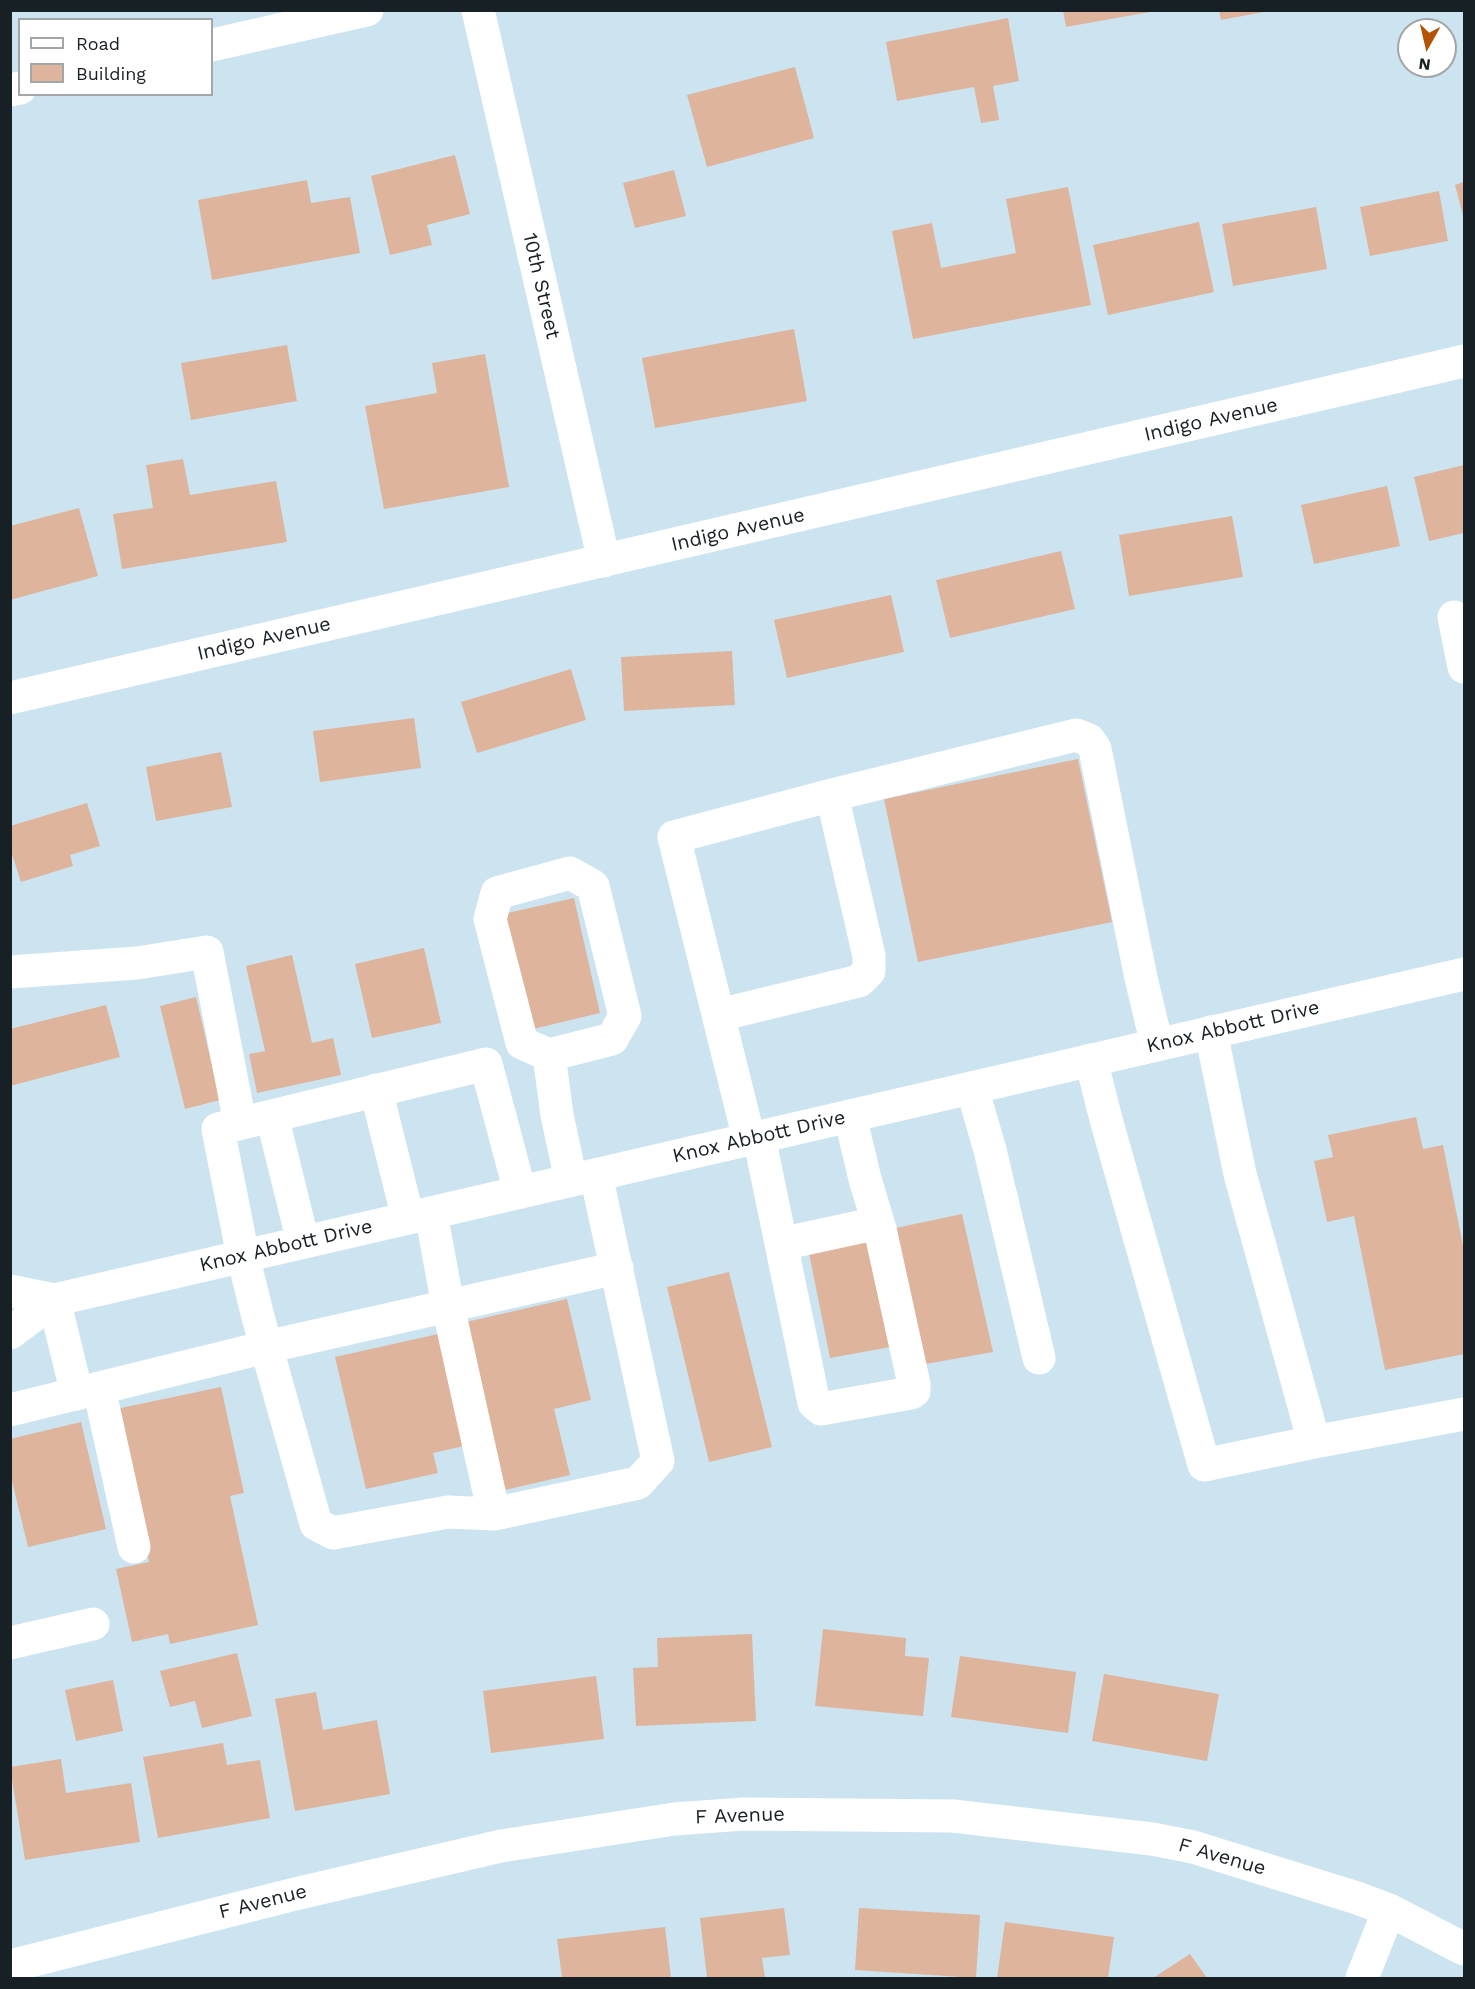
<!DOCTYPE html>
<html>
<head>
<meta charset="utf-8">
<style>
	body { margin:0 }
	#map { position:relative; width:1475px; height:1989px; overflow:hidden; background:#cce4f0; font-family:"Work Sans",sans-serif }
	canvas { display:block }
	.frame { position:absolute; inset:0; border:12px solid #172024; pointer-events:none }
	.legend { position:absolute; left:18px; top:18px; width:195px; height:78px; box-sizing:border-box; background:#fff; border:2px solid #a2a6a7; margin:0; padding:8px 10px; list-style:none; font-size:18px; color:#172024 }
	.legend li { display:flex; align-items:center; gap:12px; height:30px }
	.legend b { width:30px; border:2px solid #a2a6a7 }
	.north { position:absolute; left:1397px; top:18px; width:60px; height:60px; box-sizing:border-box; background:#fff; border:2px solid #a2a6a7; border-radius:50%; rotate:188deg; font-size:16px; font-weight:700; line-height:24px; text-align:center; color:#172024 }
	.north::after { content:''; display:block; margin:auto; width:21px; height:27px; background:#b25308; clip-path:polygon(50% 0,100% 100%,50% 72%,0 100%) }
</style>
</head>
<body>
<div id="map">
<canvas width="1475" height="1989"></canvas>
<div class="frame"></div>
<ul class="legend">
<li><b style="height:8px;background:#fff"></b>Road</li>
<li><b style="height:16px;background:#deb49d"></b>Building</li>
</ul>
<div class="north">N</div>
</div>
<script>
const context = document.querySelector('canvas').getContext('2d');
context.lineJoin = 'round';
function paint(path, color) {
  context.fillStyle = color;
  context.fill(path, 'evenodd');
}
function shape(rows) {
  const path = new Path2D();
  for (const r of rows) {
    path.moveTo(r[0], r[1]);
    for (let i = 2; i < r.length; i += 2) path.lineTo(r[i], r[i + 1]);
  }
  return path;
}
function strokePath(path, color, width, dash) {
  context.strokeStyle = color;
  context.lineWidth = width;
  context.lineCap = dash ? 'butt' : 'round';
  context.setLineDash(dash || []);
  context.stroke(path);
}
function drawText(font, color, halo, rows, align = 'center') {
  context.font = font + ' "Work Sans",sans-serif';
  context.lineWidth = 4.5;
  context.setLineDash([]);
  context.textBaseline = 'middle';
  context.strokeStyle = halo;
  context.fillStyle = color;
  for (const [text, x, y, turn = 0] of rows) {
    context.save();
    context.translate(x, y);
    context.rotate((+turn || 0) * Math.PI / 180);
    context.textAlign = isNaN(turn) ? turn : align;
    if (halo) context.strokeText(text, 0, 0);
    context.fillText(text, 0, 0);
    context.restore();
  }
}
paint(shape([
	[1063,10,1150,10,1150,12,1066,27],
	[1219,10,1264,10,1264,12,1221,20],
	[1008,18,1019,81,993,86,999,120,981,123,974,87,897,101,886,42],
	[795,67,814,138,707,167,687,95],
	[455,155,470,214,427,225,432,245,390,255,371,176],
	[674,170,686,216,635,228,623,183],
	[307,180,311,203,350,197,360,253,212,280,198,200],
	[1464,182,1464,219,1455,185],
	[1068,187,1091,305,913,339,892,231,932,223,941,268,1016,253,1006,199],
	[1439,191,1448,241,1370,256,1360,207],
	[1316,207,1327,269,1233,286,1222,224],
	[1199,222,1214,292,1108,315,1093,245],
	[794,329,807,401,655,428,642,358],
	[287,345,297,401,191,420,181,363],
	[485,354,509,487,384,509,365,406,437,393,432,363],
	[183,459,190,495,276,481,287,542,122,569,113,514,153,508,146,465],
	[1464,465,1464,533,1429,541,1414,477],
	[1387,486,1400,546,1314,564,1301,505],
	[79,508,98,576,10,600,10,526],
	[1232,516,1243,577,1129,596,1119,535],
	[1061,551,1075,609,950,638,936,580],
	[891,595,904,652,787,678,774,620],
	[732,651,735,705,624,711,621,657],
	[571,669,586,720,477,753,461,702],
	[414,718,421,768,320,782,313,731],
	[221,752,232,807,156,821,146,767],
	[1078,759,1112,922,918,962,884,799],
	[87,803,100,846,70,855,73,866,21,882,10,848,10,826],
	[574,898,600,1013,529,1030,503,914],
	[424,948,441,1023,372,1038,355,964],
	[292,955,312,1043,333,1038,341,1075,257,1093,249,1054,265,1051,246,966],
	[196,997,220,1100,185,1109,160,1006],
	[106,1005,120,1057,10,1086,10,1029],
	[1416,1117,1423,1149,1443,1145,1464,1251,1464,1354,1385,1370,1354,1216,1327,1222,1314,1161,1333,1157,1328,1135],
	[962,1214,993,1352,920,1365,891,1229],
	[875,1240,896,1346,830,1358,809,1253],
	[729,1272,772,1447,709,1462,667,1287],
	[567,1299,591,1400,554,1409,570,1475,505,1490,466,1322],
	[438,1334,464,1446,433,1453,438,1473,366,1489,335,1357],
	[221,1387,244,1493,230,1496,258,1625,170,1644,168,1634,132,1642,116,1569,149,1562,116,1409],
	[81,1422,106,1529,28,1547,10,1473,10,1439],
	[823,1629,906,1638,905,1656,929,1658,923,1716,815,1706],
	[752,1634,756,1721,636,1726,633,1668,658,1667,657,1638],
	[237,1653,252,1716,202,1728,195,1701,170,1707,160,1671],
	[960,1656,1076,1672,1068,1733,951,1717],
	[1104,1674,1219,1694,1207,1761,1092,1741],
	[596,1676,604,1739,491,1753,483,1691],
	[113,1680,123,1731,76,1741,65,1690],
	[316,1692,323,1730,377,1720,390,1794,295,1811,275,1699],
	[223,1743,227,1765,260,1760,270,1818,158,1838,143,1757],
	[61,1759,66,1793,131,1783,140,1842,25,1860,10,1767],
	[784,1908,790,1955,762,1958,765,1978,707,1978,700,1918],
	[859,1908,980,1915,976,1978,855,1970],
	[1005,1922,1114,1937,1108,1978,997,1978],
	[665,1927,671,1978,562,1978,557,1939],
	[1190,1954,1207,1978,1153,1978]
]), '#deb49d');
strokePath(shape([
	[478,10,604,561],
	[212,45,367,10],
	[10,90,20,88],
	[1454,617,1464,667],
	[10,698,1464,361],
	[570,873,593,886,625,1016,612,1039,549,1055,522,1043,490,919,497,893,570,873],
	[10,972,137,963,207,952,240,1123],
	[719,1015,859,981,869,971,869,956,832,795,1076,735,1089,740,1095,749,1141,978,1157,1045],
	[1211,1032,1240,1174,1314,1442],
	[549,1055,557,1115,571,1180],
	[1091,1060,1107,1123,1204,1465,1314,1442,1464,1414],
	[972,1088,990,1150,1039,1358],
	[376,1090,408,1218],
	[272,1116,303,1242],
	[759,1137,814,1403,821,1409,911,1393,914,1391,914,1384,880,1229,865,1179,850,1116],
	[749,1139,674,837,832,795],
	[520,1192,486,1064,218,1129,243,1256,258,1317,316,1524,333,1533,448,1512,494,1514,638,1483,658,1461,596,1175],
	[431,1213,448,1306,494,1514],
	[781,1244,878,1223],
	[54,1300,77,1394],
	[99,1388,134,1547],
	[10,1410,266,1347,617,1268],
	[10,1643,93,1624],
	[10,1966,295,1894,501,1846,674,1819,744,1814,953,1816,1152,1839,1193,1847,1357,1898,1389,1910,1464,1949],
	[1362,1978,1389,1910]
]), '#fff', 33);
strokePath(shape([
	[10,1291,54,1300],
	[10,1333,54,1300,1464,974]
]), '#fff', 33);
drawText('20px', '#172024', '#fff', [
	["10th Street",541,286,77],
	["Indigo Avenue",1211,420,-13],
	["Indigo Avenue",738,530,-13],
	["Indigo Avenue",264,639,-13],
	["Knox Abbott Drive",1233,1027,-13],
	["Knox Abbott Drive",759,1137,-13],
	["Knox Abbott Drive",286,1246,-13],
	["F Avenue",740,1816,-2],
	["F Avenue",1222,1857,16],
	["F Avenue",263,1902,-14]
]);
</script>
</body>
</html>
